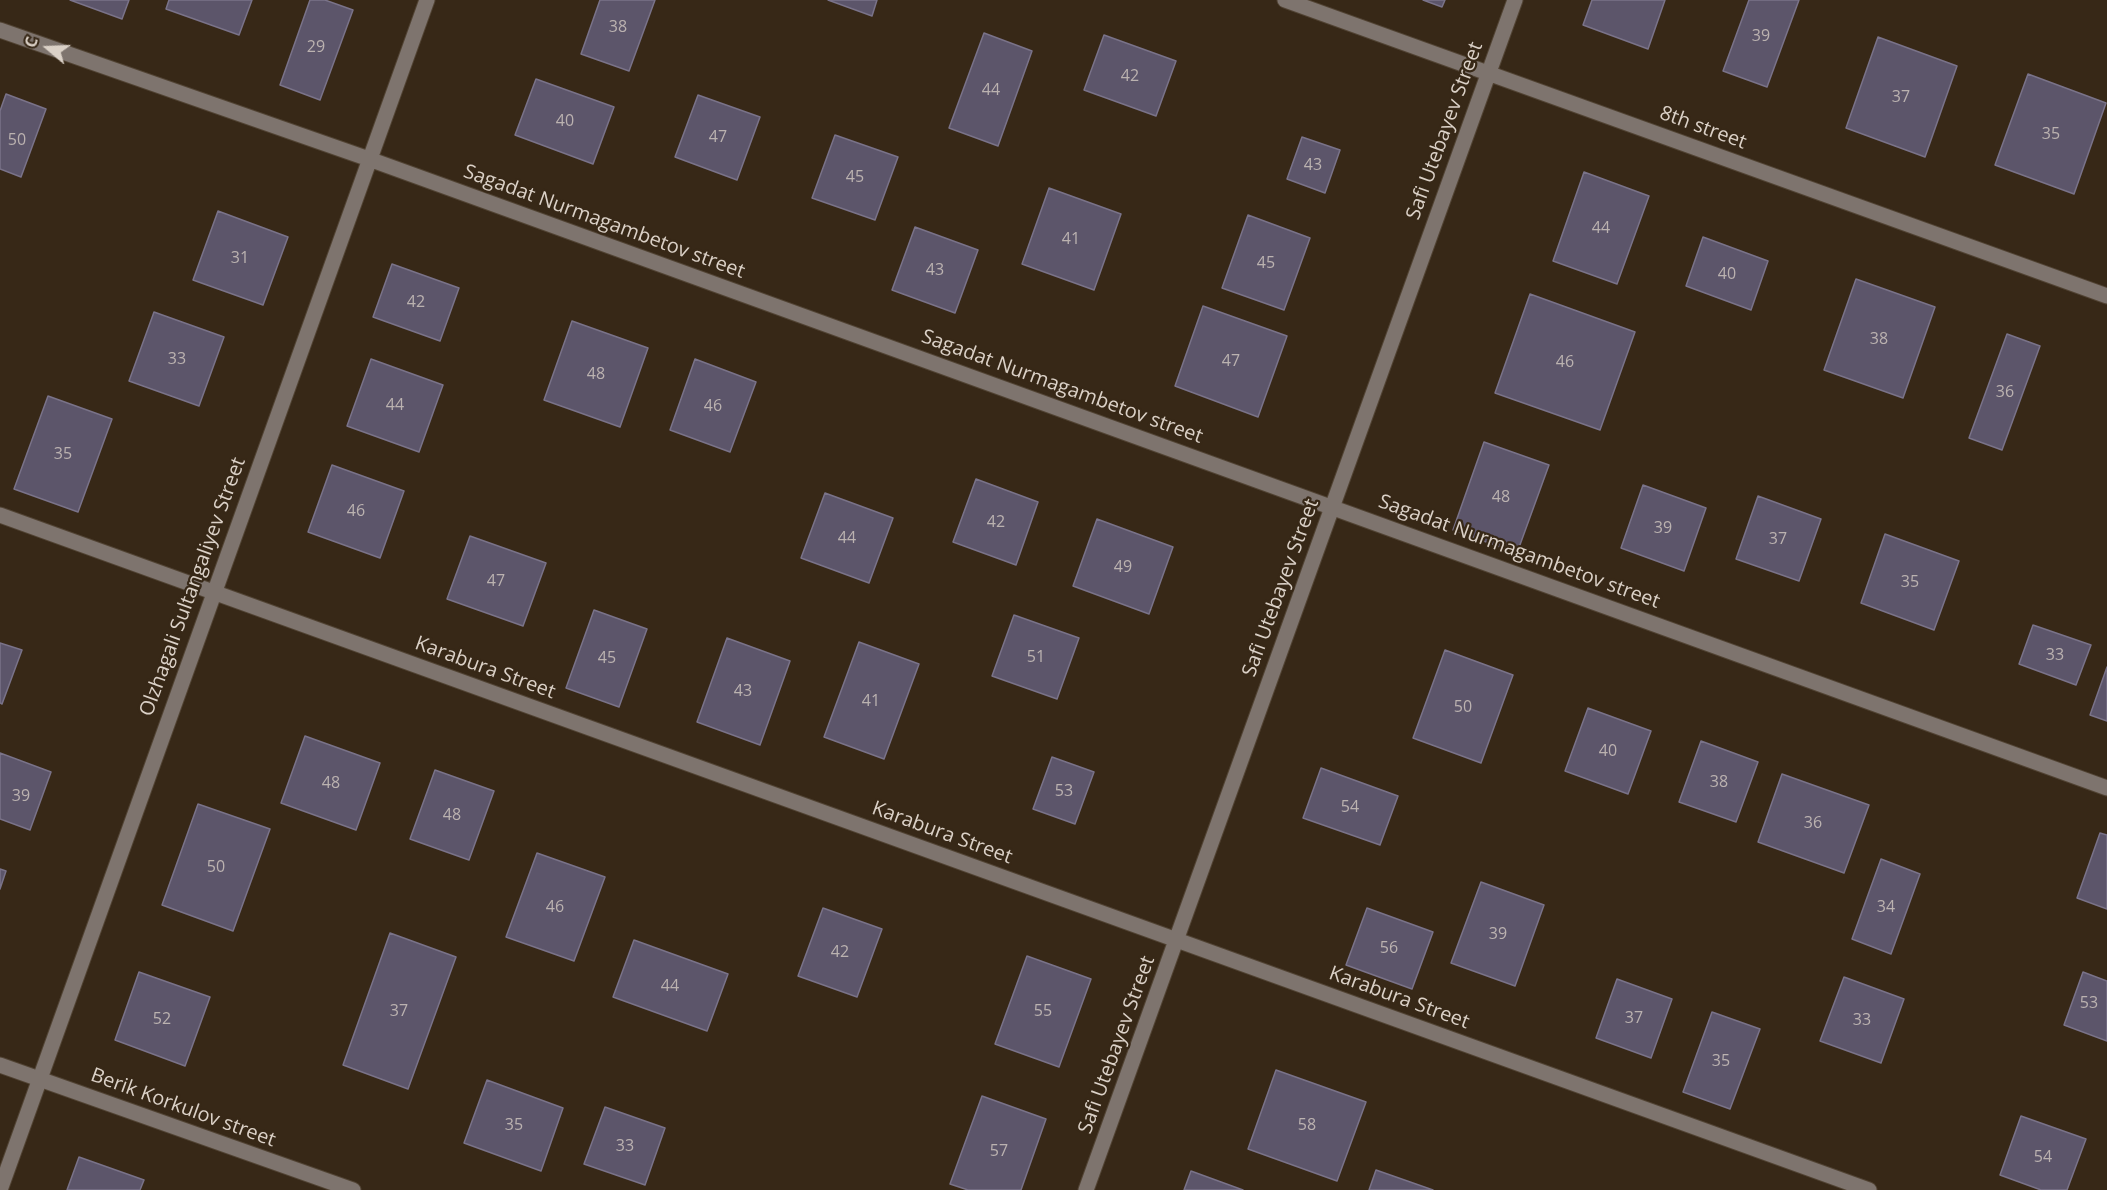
<!DOCTYPE html>
<html>
<head>
<meta charset="utf-8">
<style>
	body { margin:0 }
	#map { position:relative; width:2107px; height:1190px; overflow:hidden; background:#372817; font-family:"Open Sans",sans-serif }
	canvas { display:block }
	.north { position:absolute; left:18px; top:18px; width:60px; height:60px; -webkit-text-stroke:4px #372817; paint-order:stroke; rotate:289deg; font-size:16px; font-weight:700; line-height:24px; text-align:center; color:#dbd1c7 }
	.north::after { content:''; display:block; margin:auto; width:21px; height:27px; background:#dbd1c7; clip-path:polygon(50% 0,100% 100%,50% 72%,0 100%) }
</style>
</head>
<body>
<div id="map">
<canvas width="2107" height="1190"></canvas>
<div class="north">С</div>
</div>
<script>
const context = document.querySelector('canvas').getContext('2d');
context.lineJoin = 'round';
function paint(path, color) {
  context.fillStyle = color;
  context.fill(path, 'evenodd');
}
function shape(rows) {
  const path = new Path2D();
  for (const r of rows) {
    path.moveTo(r[0], r[1]);
    for (let i = 2; i < r.length; i += 2) path.lineTo(r[i], r[i + 1]);
  }
  return path;
}
function strokePath(path, color, width, dash) {
  context.strokeStyle = color;
  context.lineWidth = width;
  context.lineCap = dash ? 'butt' : 'round';
  context.setLineDash(dash || []);
  context.stroke(path);
}
function drawText(font, color, halo, rows, align = 'center') {
  context.font = font + ' "Open Sans",sans-serif';
  context.lineWidth = 4.5;
  context.setLineDash([]);
  context.textBaseline = 'middle';
  context.strokeStyle = halo;
  context.fillStyle = color;
  for (const [text, x, y, turn = 0] of rows) {
    context.save();
    context.translate(x, y);
    context.rotate((+turn || 0) * Math.PI / 180);
    context.textAlign = isNaN(turn) ? turn : align;
    if (halo) context.strokeText(text, 0, 0);
    context.fillText(text, 0, 0);
    context.restore();
  }
}
const building = shape([
	[70,0,129,0,122,19,70,0],
	[169,0,252,0,239,35,166,9,169,0],
	[310,0,325,0,353,10,320,100,280,85,310,0],
	[600,0,655,0,629,71,581,54,600,0],
	[828,0,877,0,872,16,828,0],
	[1423,0,1445,0,1442,7,1423,0],
	[1592,0,1665,0,1648,49,1583,25,1592,0],
	[1749,0,1799,0,1767,87,1723,71,1749,0],
	[984,33,1032,51,998,146,949,128,984,33],
	[1104,35,1176,61,1156,116,1084,90,1104,35],
	[1878,37,1957,66,1925,157,1846,128,1878,37],
	[2028,74,2106,103,2074,194,1995,165,2028,74],
	[536,79,614,107,593,164,515,135,536,79],
	[6,94,46,109,21,177,0,169,0,111,6,94],
	[698,95,760,117,737,180,675,157,698,95],
	[835,135,898,157,875,220,812,198,835,135],
	[1302,137,1340,150,1325,193,1287,179,1302,137],
	[1584,172,1649,196,1617,284,1553,261,1584,172],
	[1049,188,1121,214,1094,290,1022,264,1049,188],
	[218,211,288,237,263,305,193,280,218,211],
	[1248,215,1310,238,1284,310,1222,288,1248,215],
	[915,227,978,250,955,313,892,290,915,227],
	[1703,237,1768,261,1751,310,1686,286,1703,237],
	[392,264,459,288,440,341,373,317,392,264],
	[1856,279,1935,307,1903,398,1824,370,1856,279],
	[1530,294,1635,332,1600,430,1495,393,1530,294],
	[1203,306,1287,336,1258,417,1175,386,1203,306],
	[154,312,224,337,199,406,129,381,154,312],
	[572,321,648,348,620,427,544,400,572,321],
	[2007,334,2040,346,2002,450,1969,438,2007,334],
	[371,359,443,385,419,452,347,426,371,359],
	[695,359,756,382,730,452,670,430,695,359],
	[48,396,112,419,78,512,14,489,48,396],
	[1484,442,1549,465,1517,553,1453,530,1484,442],
	[332,465,404,491,380,558,308,532,332,465],
	[976,479,1038,502,1016,565,953,542,976,479],
	[1643,485,1706,508,1684,571,1621,548,1643,485],
	[825,493,893,518,869,583,801,558,825,493],
	[1758,496,1821,519,1799,581,1736,559,1758,496],
	[1097,519,1173,547,1149,614,1073,586,1097,519],
	[1885,534,1959,561,1934,630,1861,603,1885,534],
	[470,536,546,563,523,626,447,599,470,536],
	[594,610,647,629,619,707,566,688,594,610],
	[1014,615,1079,638,1057,699,992,676,1014,615],
	[2033,625,2091,645,2076,685,2019,664,2033,625],
	[727,638,790,661,760,745,697,722,727,638],
	[859,642,919,664,884,759,824,737,859,642],
	[0,643,22,650,2,704,0,703,0,643],
	[1445,650,1513,675,1481,763,1413,738,1445,650],
	[2107,667,2107,721,2090,715,2107,667],
	[1588,708,1651,731,1628,794,1565,771,1588,708],
	[305,736,380,763,356,830,281,803,305,736],
	[1701,741,1758,762,1736,822,1679,802,1701,741],
	[0,753,51,772,30,830,0,819,0,753],
	[1052,757,1094,772,1075,824,1033,809,1052,757],
	[1321,768,1398,796,1380,845,1303,818,1321,768],
	[435,770,494,791,469,860,410,839,435,770],
	[1782,774,1869,805,1844,873,1758,842,1782,774],
	[198,804,270,829,233,931,162,905,198,804],
	[2100,833,2107,835,2107,909,2077,898,2100,833],
	[537,853,605,877,574,961,506,937,537,853],
	[1881,859,1920,874,1891,954,1852,939,1881,859],
	[0,869,6,871,0,889,0,869],
	[1481,882,1544,905,1515,986,1451,963,1481,882],
	[823,908,882,929,857,997,798,976,823,908],
	[1367,908,1433,932,1412,989,1346,965,1367,908],
	[390,933,456,957,408,1089,343,1065,390,933],
	[634,940,728,974,707,1031,613,997,634,940],
	[1027,956,1091,979,1059,1067,995,1044,1027,956],
	[139,972,210,997,185,1066,115,1040,139,972],
	[2083,972,2107,981,2107,1041,2064,1025,2083,972],
	[1844,977,1904,999,1881,1063,1820,1041,1844,977],
	[1617,979,1672,999,1651,1058,1596,1038,1617,979],
	[1712,1012,1760,1029,1730,1109,1683,1092,1712,1012],
	[1276,1070,1366,1102,1337,1181,1248,1149,1276,1070],
	[487,1080,563,1108,541,1171,464,1143,487,1080],
	[982,1096,1046,1119,1021,1190,968,1190,950,1184,982,1096],
	[605,1107,665,1128,645,1185,584,1164,605,1107],
	[2021,1116,2086,1139,2067,1190,2041,1190,2000,1175,2021,1116],
	[79,1157,144,1180,140,1190,67,1190,79,1157],
	[1376,1170,1433,1190,1369,1190,1376,1170],
	[1191,1171,1243,1190,1184,1190,1191,1171]
]);
paint(building, '#5c556a');
strokePath(building, '#7a7389', 1.5);
const minor = shape([
	[1285,0,2107,296],
	[0,30,369,159,2107,788],
	[0,515,1869,1190],
	[0,1065,353,1190],
	[0,1190,427,0],
	[1086,1190,1515,0]
]);
strokePath(minor, '#514333', 17);
strokePath(minor, '#7e746e', 15);
drawText('16px', '#bbb2b0', null, [
	["38",618,27],
	["39",1761,36],
	["29",316,47],
	["42",1130,76],
	["44",991,90],
	["37",1901,97],
	["40",565,121],
	["35",2051,134],
	["47",718,137],
	["50",17,140],
	["43",1313,165],
	["45",855,177],
	["44",1601,228],
	["41",1071,239],
	["31",240,258],
	["45",1266,263],
	["43",935,270],
	["40",1727,274],
	["42",416,302],
	["38",1879,339],
	["33",177,359],
	["47",1231,361],
	["46",1565,362],
	["48",596,374],
	["36",2005,392],
	["44",395,405],
	["46",713,406],
	["35",63,454],
	["48",1501,497],
	["46",356,511],
	["42",996,522],
	["39",1663,528],
	["44",847,538],
	["37",1778,539],
	["49",1123,567],
	["47",496,581],
	["35",1910,582],
	["33",2055,655],
	["51",1036,657],
	["45",607,658],
	["43",743,691],
	["41",871,701],
	["50",1463,707],
	["40",1608,751],
	["38",1719,782],
	["48",331,783],
	["53",1064,791],
	["39",21,796],
	["54",1350,807],
	["48",452,815],
	["36",1813,823],
	["50",216,867],
	["46",555,907],
	["34",1886,907],
	["39",1498,934],
	["56",1389,948],
	["42",840,952],
	["44",670,986],
	["53",2089,1003],
	["37",399,1011],
	["55",1043,1011],
	["37",1634,1018],
	["52",162,1019],
	["33",1862,1020],
	["35",1721,1061],
	["35",514,1125],
	["58",1307,1125],
	["33",625,1146],
	["57",999,1151],
	["54",2043,1157]
]);
drawText('20px', '#dbd1c7', '#372817', [
	["8th street",1703,128,20],
	["Safi Utebayev Street",1445,131,-70],
	["Sagadat Nurmagambetov street",604,222,20],
	["Sagadat Nurmagambetov street",1062,387,20],
	["Sagadat Nurmagambetov street",1519,552,20],
	["Olzhagali Sultangaliyev Street",193,587,-70],
	["Safi Utebayev Street",1281,588,-70],
	["Karabura Street",485,668,20],
	["Karabura Street",942,833,20],
	["Karabura Street",1399,998,20],
	["Safi Utebayev Street",1117,1045,-70],
	["Berik Korkulov street",183,1108,20]
]);
</script>
</body>
</html>
